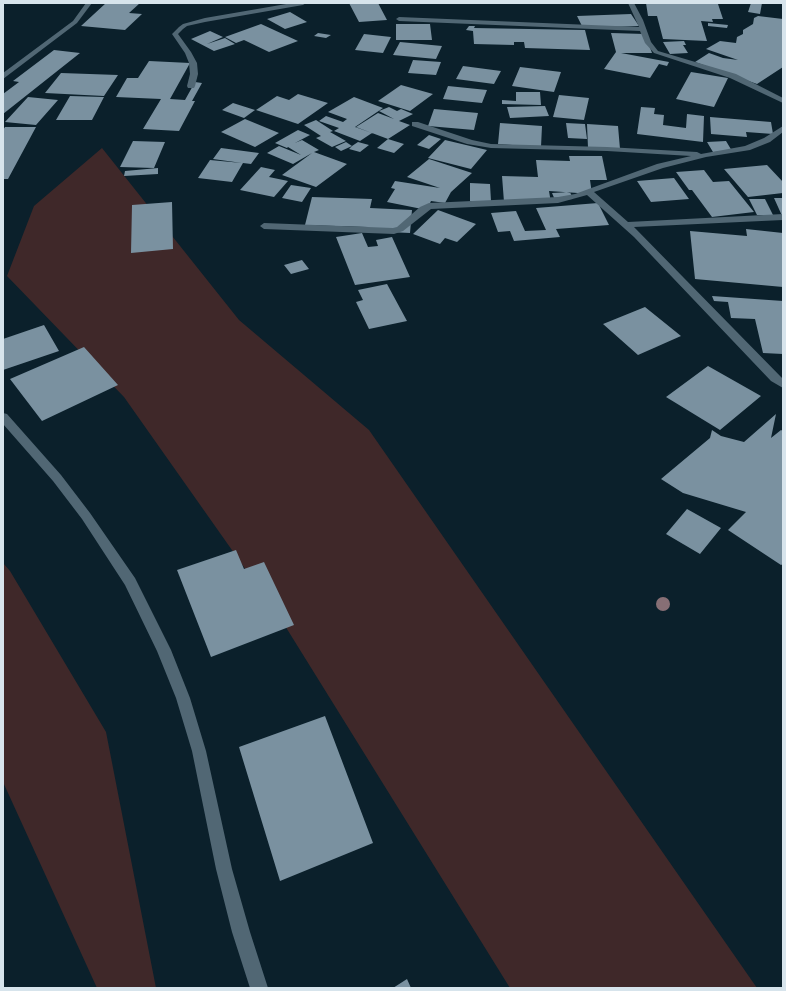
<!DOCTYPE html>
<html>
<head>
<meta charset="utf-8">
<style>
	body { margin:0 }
	#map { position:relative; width:786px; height:991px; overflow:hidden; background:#0b202b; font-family:Karla,sans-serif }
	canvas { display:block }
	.frame { position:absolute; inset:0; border:4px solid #d7e4ec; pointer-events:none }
</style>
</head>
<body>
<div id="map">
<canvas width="786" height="991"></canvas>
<div class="frame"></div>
</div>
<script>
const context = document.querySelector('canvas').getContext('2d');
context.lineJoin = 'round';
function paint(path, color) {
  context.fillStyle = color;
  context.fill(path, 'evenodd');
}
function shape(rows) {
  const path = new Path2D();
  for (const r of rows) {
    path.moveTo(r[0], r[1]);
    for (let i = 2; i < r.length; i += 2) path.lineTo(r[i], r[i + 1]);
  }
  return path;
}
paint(shape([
	[102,148,239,320,369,430,757,988,510,988,282,621,124,397,7,276,34,206],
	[3,563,10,571,106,732,156,988,97,988,3,782]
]), '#3f2829');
paint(shape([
	[106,3,140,3,129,13,142,14,125,30,81,26],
	[349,3,378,3,387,20,359,22],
	[646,3,718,4,723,19,712,19,713,22,701,21,707,41,663,39,657,16,648,16],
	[751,3,762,3,760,14,748,12],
	[290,12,307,22,285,29,267,19],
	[631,14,639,26,583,28,577,16],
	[758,16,783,19,783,67,757,84,695,62,709,53,723,58,738,60,706,49,720,41,736,43,737,37,743,34,743,30,753,24,754,18],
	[708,23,728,25,727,28,708,26],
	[261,24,298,41,269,52,244,40,236,43,225,37],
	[396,24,430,24,432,40,396,40],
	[469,26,475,26,474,28,585,30,590,50,525,48,524,42,514,42,514,45,474,44,473,31,466,30],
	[210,31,223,37,207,44,225,38,235,44,214,51,191,39],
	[318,33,331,35,326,38,314,36],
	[611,33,645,34,652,53,621,53,669,62,667,66,659,64,650,78,604,69,616,52],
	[364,34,391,37,383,53,355,50],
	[684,41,686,45,683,45,688,53,670,54,663,42],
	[400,42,442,46,436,59,393,55],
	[54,50,80,53,3,114,3,94,19,82,13,81],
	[413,60,441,62,436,75,408,73],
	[149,61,190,63,170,99,185,100,195,82,202,83,192,101,195,101,179,131,143,129,161,99,116,97,127,78,138,78],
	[463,66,501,71,494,84,456,79],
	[520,67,561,72,554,92,512,86],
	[691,72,728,78,714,107,676,99],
	[61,73,118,75,104,96,45,93],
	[401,85,433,94,410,111,378,101],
	[448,86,487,90,482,103,443,99],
	[516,92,540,92,541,105,502,104,502,100,516,101],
	[298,94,328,103,298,124,256,110,277,96,289,100],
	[559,95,589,98,584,120,553,117],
	[70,96,104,97,92,120,56,120],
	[28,97,58,100,36,125,5,122],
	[354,97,383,108,355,127,372,133,360,141,334,131,339,128,319,121,326,116,343,122,347,119,328,112],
	[233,103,255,110,244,118,222,110],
	[545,106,549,116,510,118,507,107],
	[389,107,397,111,401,109,413,114,399,121,410,125,388,139,356,127,378,113,394,119,379,111],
	[641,107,655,108,654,114,664,115,663,125,686,128,687,114,704,116,703,142,637,134],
	[434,109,478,113,474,130,428,126],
	[710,117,771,122,773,134,746,132,747,137,711,134],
	[245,119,279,133,255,147,221,132],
	[316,120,333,131,330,132,346,141,332,147,316,138,321,136,304,125],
	[500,123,542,126,541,147,498,144],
	[566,123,585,124,587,139,568,138],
	[587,124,618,126,620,149,588,148],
	[5,127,36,127,8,179,3,179,3,130],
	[298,130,310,135,295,143,302,140,319,150,314,152,347,164,316,187,282,175,312,153,293,164,267,153,279,146,301,155,288,147,287,148,275,143],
	[429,135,441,139,429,149,417,145],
	[388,139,404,144,394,153,377,148],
	[445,140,487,150,471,169,428,158],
	[133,141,165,142,154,168,120,167],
	[726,141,732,151,713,152,707,142],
	[346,142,352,146,358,142,369,145,360,152,349,149,352,146,341,151,335,147],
	[221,148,259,153,251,164,243,163,232,182,198,178,210,160,242,163,213,159],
	[569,156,602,156,607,180,590,180,592,194,549,191,551,203,504,202,502,176,538,177,536,160,570,161],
	[429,159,472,173,451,192,445,203,431,201,427,210,387,202,395,189,391,188,395,181,440,188,407,177],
	[767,165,783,182,783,193,748,197,724,169],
	[261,167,275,170,269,177,288,181,274,197,240,190],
	[158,168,158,174,124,176,125,171],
	[704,170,713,182,729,181,754,212,712,217,692,190,689,190,676,172],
	[674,178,689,199,651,202,637,181],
	[470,183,490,184,491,201,470,201],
	[291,185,311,188,302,202,282,198],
	[570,192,573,199,555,200,552,193],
	[312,197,372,199,370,208,412,210,410,233,367,231,368,227,305,225],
	[774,198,783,198,783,218],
	[749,199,765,199,773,215,757,215],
	[172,202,173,249,131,253,132,205],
	[598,203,609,225,556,229,560,237,514,241,510,231,498,232,491,213,516,211,525,231,546,230,536,208],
	[438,210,476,224,457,242,445,238,440,244,413,234],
	[746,229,783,233,783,287,695,279,690,231,747,236],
	[362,233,368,247,378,246,376,240,392,237,410,277,355,285,336,237],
	[302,260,309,269,291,274,284,265],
	[387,284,407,321,369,329,356,302,363,300,358,290],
	[712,296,783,301,783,354,763,353,755,319,731,318,728,302,714,301],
	[645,307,681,336,638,355,603,324],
	[44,325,59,351,3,370,3,339],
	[84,347,118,385,42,421,10,379],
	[708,366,761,396,720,430,666,397],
	[776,414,771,438,781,430,783,431,783,564,781,565,728,530,746,512,683,493,661,479,710,438,712,430,721,436,744,442],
	[687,509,721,528,700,554,666,534],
	[236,550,244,569,264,562,294,625,211,657,177,570],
	[325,716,373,843,280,881,239,747],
	[407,979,411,988,393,988]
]), '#7a91a0');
paint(shape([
	[86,3,92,3,77,23,3,79,3,73,73,21,86,3],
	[292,3,306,3,303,5,205,22,187,26,183,29,178,34,191,52,197,63,198,74,195,86,194,88,188,88,187,86,190,74,189,63,185,53,172,34,179,27,183,24,205,18,292,3],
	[628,3,634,3,643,20,651,42,658,51,736,74,783,98,783,103,730,78,654,53,645,43,640,31,399,21,396,19,399,17,639,27,628,3],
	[412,122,418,122,472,140,491,144,607,147,697,152,701,154,745,146,764,138,783,126,783,132,770,142,750,150,706,157,663,168,594,192,628,222,783,214,783,220,634,227,783,379,783,388,771,381,634,237,587,195,558,203,431,209,403,231,394,234,264,229,260,226,264,223,393,228,397,227,420,207,429,203,558,197,575,194,657,164,691,156,607,151,491,148,467,144,412,126,412,122],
	[3,413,7,414,61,475,90,513,135,578,171,650,190,698,206,751,232,869,250,932,268,988,250,988,232,932,216,869,192,751,176,698,157,651,125,585,82,519,53,481,3,424,3,413]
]), '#516774');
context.fillStyle = '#876f75';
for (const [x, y] of [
	[663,604]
]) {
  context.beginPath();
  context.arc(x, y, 7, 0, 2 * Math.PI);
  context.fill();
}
</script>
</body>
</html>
